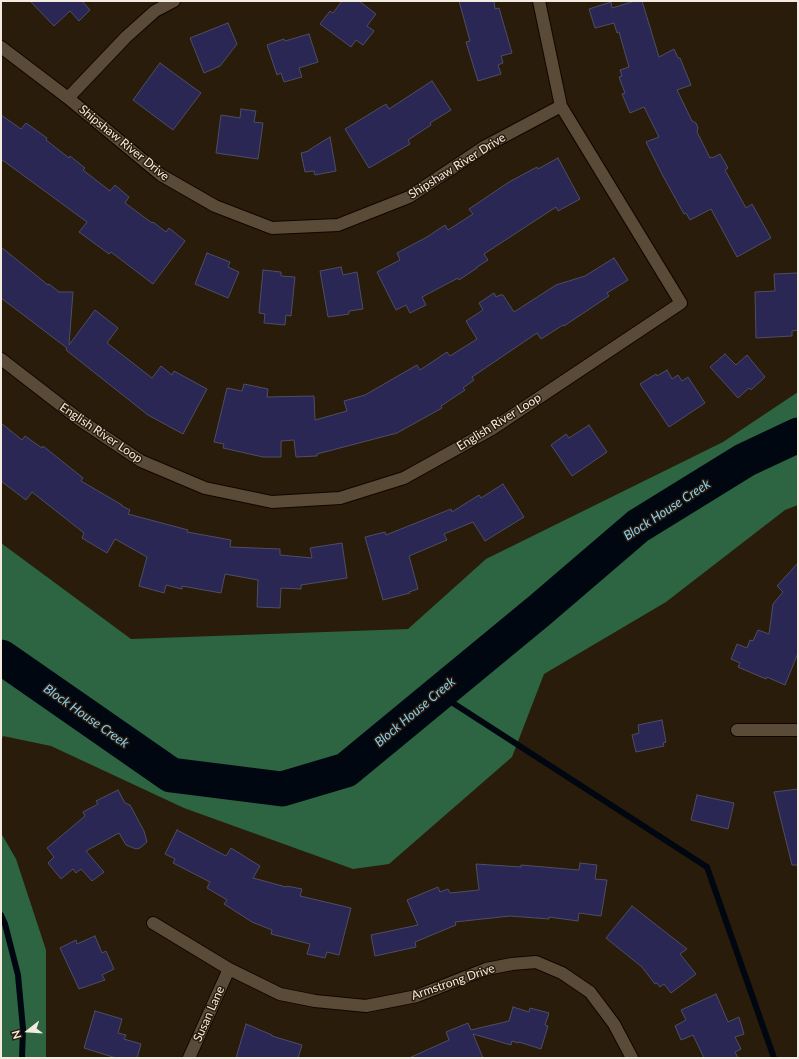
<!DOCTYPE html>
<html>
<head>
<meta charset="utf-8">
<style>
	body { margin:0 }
	#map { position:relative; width:799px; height:1059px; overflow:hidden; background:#291c0b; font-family:Lato,sans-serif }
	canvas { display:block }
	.frame { position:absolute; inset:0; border:2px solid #f4ebe0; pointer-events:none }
	.north { position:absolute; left:8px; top:1011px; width:40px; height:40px; -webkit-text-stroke:3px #291c0b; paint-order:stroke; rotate:253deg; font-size:11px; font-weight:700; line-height:16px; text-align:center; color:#f4ebe0 }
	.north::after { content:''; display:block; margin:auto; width:14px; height:18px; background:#f4ebe0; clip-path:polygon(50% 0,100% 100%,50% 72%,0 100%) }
</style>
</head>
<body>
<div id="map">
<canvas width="799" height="1059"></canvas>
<div class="frame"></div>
<div class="north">N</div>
</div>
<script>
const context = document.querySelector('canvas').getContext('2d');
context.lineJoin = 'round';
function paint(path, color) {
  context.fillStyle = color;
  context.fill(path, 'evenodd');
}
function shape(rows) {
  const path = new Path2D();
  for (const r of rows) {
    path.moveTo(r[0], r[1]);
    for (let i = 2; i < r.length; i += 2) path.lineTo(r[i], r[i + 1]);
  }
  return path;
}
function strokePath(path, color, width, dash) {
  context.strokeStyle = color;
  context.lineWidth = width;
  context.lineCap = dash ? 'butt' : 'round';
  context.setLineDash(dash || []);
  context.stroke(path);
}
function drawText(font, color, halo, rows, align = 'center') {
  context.font = font + ' Lato,sans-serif';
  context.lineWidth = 3;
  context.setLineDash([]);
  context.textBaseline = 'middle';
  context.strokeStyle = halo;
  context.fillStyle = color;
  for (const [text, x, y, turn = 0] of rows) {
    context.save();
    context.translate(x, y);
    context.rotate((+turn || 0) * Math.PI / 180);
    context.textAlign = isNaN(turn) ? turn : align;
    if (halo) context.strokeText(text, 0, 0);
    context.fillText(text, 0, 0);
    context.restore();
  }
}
paint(shape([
	[798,392,798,505,785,510,666,602,544,674,512,757,389,864,353,869,184,808,51,746,3,736,1,740,1,543,131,639,408,629,486,559,723,442],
	[1,833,16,859,46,950,46,1058,1,1058]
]), '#2d6442');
strokePath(shape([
	[439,694,707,867,774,1058],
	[1,915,5,924,18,975,23,1029,22,1058]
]), '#000710', 6);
strokePath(shape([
	[1,657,171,775,282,789,346,770,540,610,638,526,745,460,798,435]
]), '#000710', 35);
const building = shape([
	[30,1,82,1,90,10,79,21,70,11,54,26,30,1],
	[342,1,359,1,376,14,367,26,374,31,363,45,356,40,351,47,320,24,330,11,333,13,342,1],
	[459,1,494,1,495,9,499,8,512,53,501,56,503,63,498,65,501,74,478,81,466,42,470,41,459,1],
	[635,1,642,1,659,57,674,49,678,58,680,58,691,85,677,90,692,121,696,123,698,128,697,132,710,158,712,157,712,158,720,154,728,168,725,170,746,208,752,204,771,238,737,257,711,209,690,220,686,213,684,214,663,176,646,142,659,137,644,107,630,113,622,94,625,93,619,77,622,76,620,70,629,67,619,32,617,33,614,23,595,28,589,9,611,2,612,8,635,1],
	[228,23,237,44,220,66,204,73,190,38,228,23],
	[309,34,318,62,299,68,302,77,284,82,281,73,277,75,267,45,284,39,285,41,309,34],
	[160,63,201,93,173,130,133,100,160,63],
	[432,81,451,110,430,123,431,125,408,140,410,144,369,168,345,129,386,104,389,109,432,81],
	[241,109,256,111,254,122,263,123,258,159,216,153,221,115,240,118,241,109],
	[1,115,21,129,26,123,47,138,46,140,69,158,70,156,85,168,83,170,110,191,115,185,129,197,125,203,152,223,153,222,166,232,169,228,185,241,153,284,111,252,109,254,79,232,87,222,1,159,1,115],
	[330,137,336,171,315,175,314,171,305,172,301,153,309,151,309,150,330,137],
	[558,158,580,199,558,211,556,207,484,254,488,260,477,267,477,268,459,280,458,278,422,297,426,305,410,313,406,305,396,310,377,272,400,260,397,253,427,237,445,225,448,230,473,214,469,209,509,182,537,167,538,169,558,158],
	[1,247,48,285,49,284,59,292,73,292,69,345,95,310,118,328,107,343,152,378,161,366,172,375,174,371,207,389,183,434,148,415,66,350,67,348,1,298,1,247],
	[207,253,230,262,228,267,239,272,228,298,195,284,207,253],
	[614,258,628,280,607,293,609,296,564,326,563,325,541,339,537,333,472,377,474,380,463,388,465,390,441,406,442,408,397,433,317,454,317,456,296,457,294,440,281,441,281,457,263,457,223,448,224,444,214,442,227,388,242,391,244,384,268,389,267,397,314,396,315,420,347,411,344,401,365,395,417,365,420,370,447,352,450,356,477,339,466,321,483,310,479,303,494,293,496,297,500,295,503,295,514,312,556,285,585,276,614,258],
	[341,267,343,275,357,272,363,309,349,311,349,314,328,317,320,271,341,267],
	[263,270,281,272,281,276,295,277,291,316,286,315,285,325,264,323,265,314,259,313,263,270],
	[798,273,798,330,792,331,792,336,756,338,755,292,775,291,774,274,798,273],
	[725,354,736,365,747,355,765,377,751,390,749,388,738,398,710,367,725,354],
	[667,370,672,379,678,375,682,381,688,377,705,403,669,427,640,384,656,374,657,376,667,370],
	[1,423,22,440,25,436,42,448,43,446,83,478,81,481,122,505,122,506,130,510,128,514,188,530,187,532,231,540,230,547,280,549,280,555,312,558,310,548,342,543,347,578,301,585,301,589,281,588,280,608,257,607,258,580,225,574,221,593,182,586,182,589,166,585,164,593,139,586,147,557,115,539,107,553,82,538,84,533,32,492,26,500,1,481,1,423],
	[589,425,607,452,572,476,551,445,566,434,569,438,589,425],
	[503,484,524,517,485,541,473,522,444,534,447,540,409,556,418,589,409,592,410,593,383,600,365,537,385,532,386,535,451,509,452,512,479,495,481,498,503,484],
	[798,563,798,653,785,685,767,677,766,679,738,667,740,663,731,659,737,644,747,648,750,640,753,641,758,630,769,634,773,604,783,592,777,586,798,563],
	[662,720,666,742,663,743,664,746,636,752,632,735,639,733,638,725,662,720],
	[798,789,798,865,792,865,774,792,798,789],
	[118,790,125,803,130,805,144,831,147,842,140,848,136,849,126,845,119,833,86,851,104,872,92,881,81,869,76,873,73,869,61,879,48,863,54,857,47,848,85,816,83,812,98,804,96,801,118,790],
	[697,795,734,803,728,829,691,820,697,795],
	[177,830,226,856,231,848,260,866,253,878,286,887,287,886,302,889,300,896,351,908,339,955,327,952,325,958,307,954,310,944,271,934,272,930,252,922,224,904,227,900,207,888,210,882,173,863,175,859,165,854,177,830],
	[580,863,597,865,595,879,607,880,601,916,579,913,578,921,549,917,549,919,510,916,455,922,456,925,415,942,416,947,375,956,371,935,418,925,407,900,438,887,440,892,448,889,450,893,479,890,476,864,521,867,521,865,579,870,580,863],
	[632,906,687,949,680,954,696,974,671,993,664,984,660,987,657,983,655,984,642,967,606,938,632,906],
	[95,936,102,953,106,951,114,969,102,975,105,980,79,989,60,948,76,940,77,944,95,936],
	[716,994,728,1022,739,1017,744,1034,735,1037,741,1049,735,1052,738,1058,704,1058,693,1035,681,1040,675,1026,686,1020,681,1010,716,994],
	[513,1007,529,1012,530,1008,549,1013,545,1025,548,1026,541,1049,519,1042,518,1043,512,1041,511,1045,473,1034,483,1058,409,1058,449,1040,446,1032,468,1023,471,1030,509,1021,513,1007],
	[95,1011,122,1019,118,1033,126,1035,124,1039,141,1044,137,1058,116,1058,84,1048,95,1011],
	[246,1024,272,1035,272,1036,302,1045,298,1058,236,1058,246,1024]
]);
paint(building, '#2b2755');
strokePath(building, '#4e4e63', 1);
const street = shape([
	[1,47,68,98,161,175,215,206,272,228,338,225,409,197,484,147,561,106],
	[68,98,126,37,155,11,174,1],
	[1,359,80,420,141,461,205,488,272,502,340,498,404,478,492,429,681,303,561,106,539,1],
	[737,730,798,730],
	[153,923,229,969,280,994,315,1001,366,1006,417,996,486,969,512,964,536,962,562,973,590,992,614,1024,632,1058],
	[189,1058,229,969]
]);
strokePath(street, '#110600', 14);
strokePath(street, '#5a4b39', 12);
drawText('12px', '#f4ebe0', '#291c0b', [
	["Shipshaw River Drive",124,143,39],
	["Shipshaw River Drive",457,166,-32],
	["English River Loop",499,422,-32],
	["English River Loop",101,433,34],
	["Armstrong Drive",453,982,-19],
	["Susan Lane",209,1014,-66]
]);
drawText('italic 13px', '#89ccf4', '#291c0b', [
	["Block House Creek",667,510,-33],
	["Block House Creek",415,712,-40],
	["Block House Creek",86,716,35]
]);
</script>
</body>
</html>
